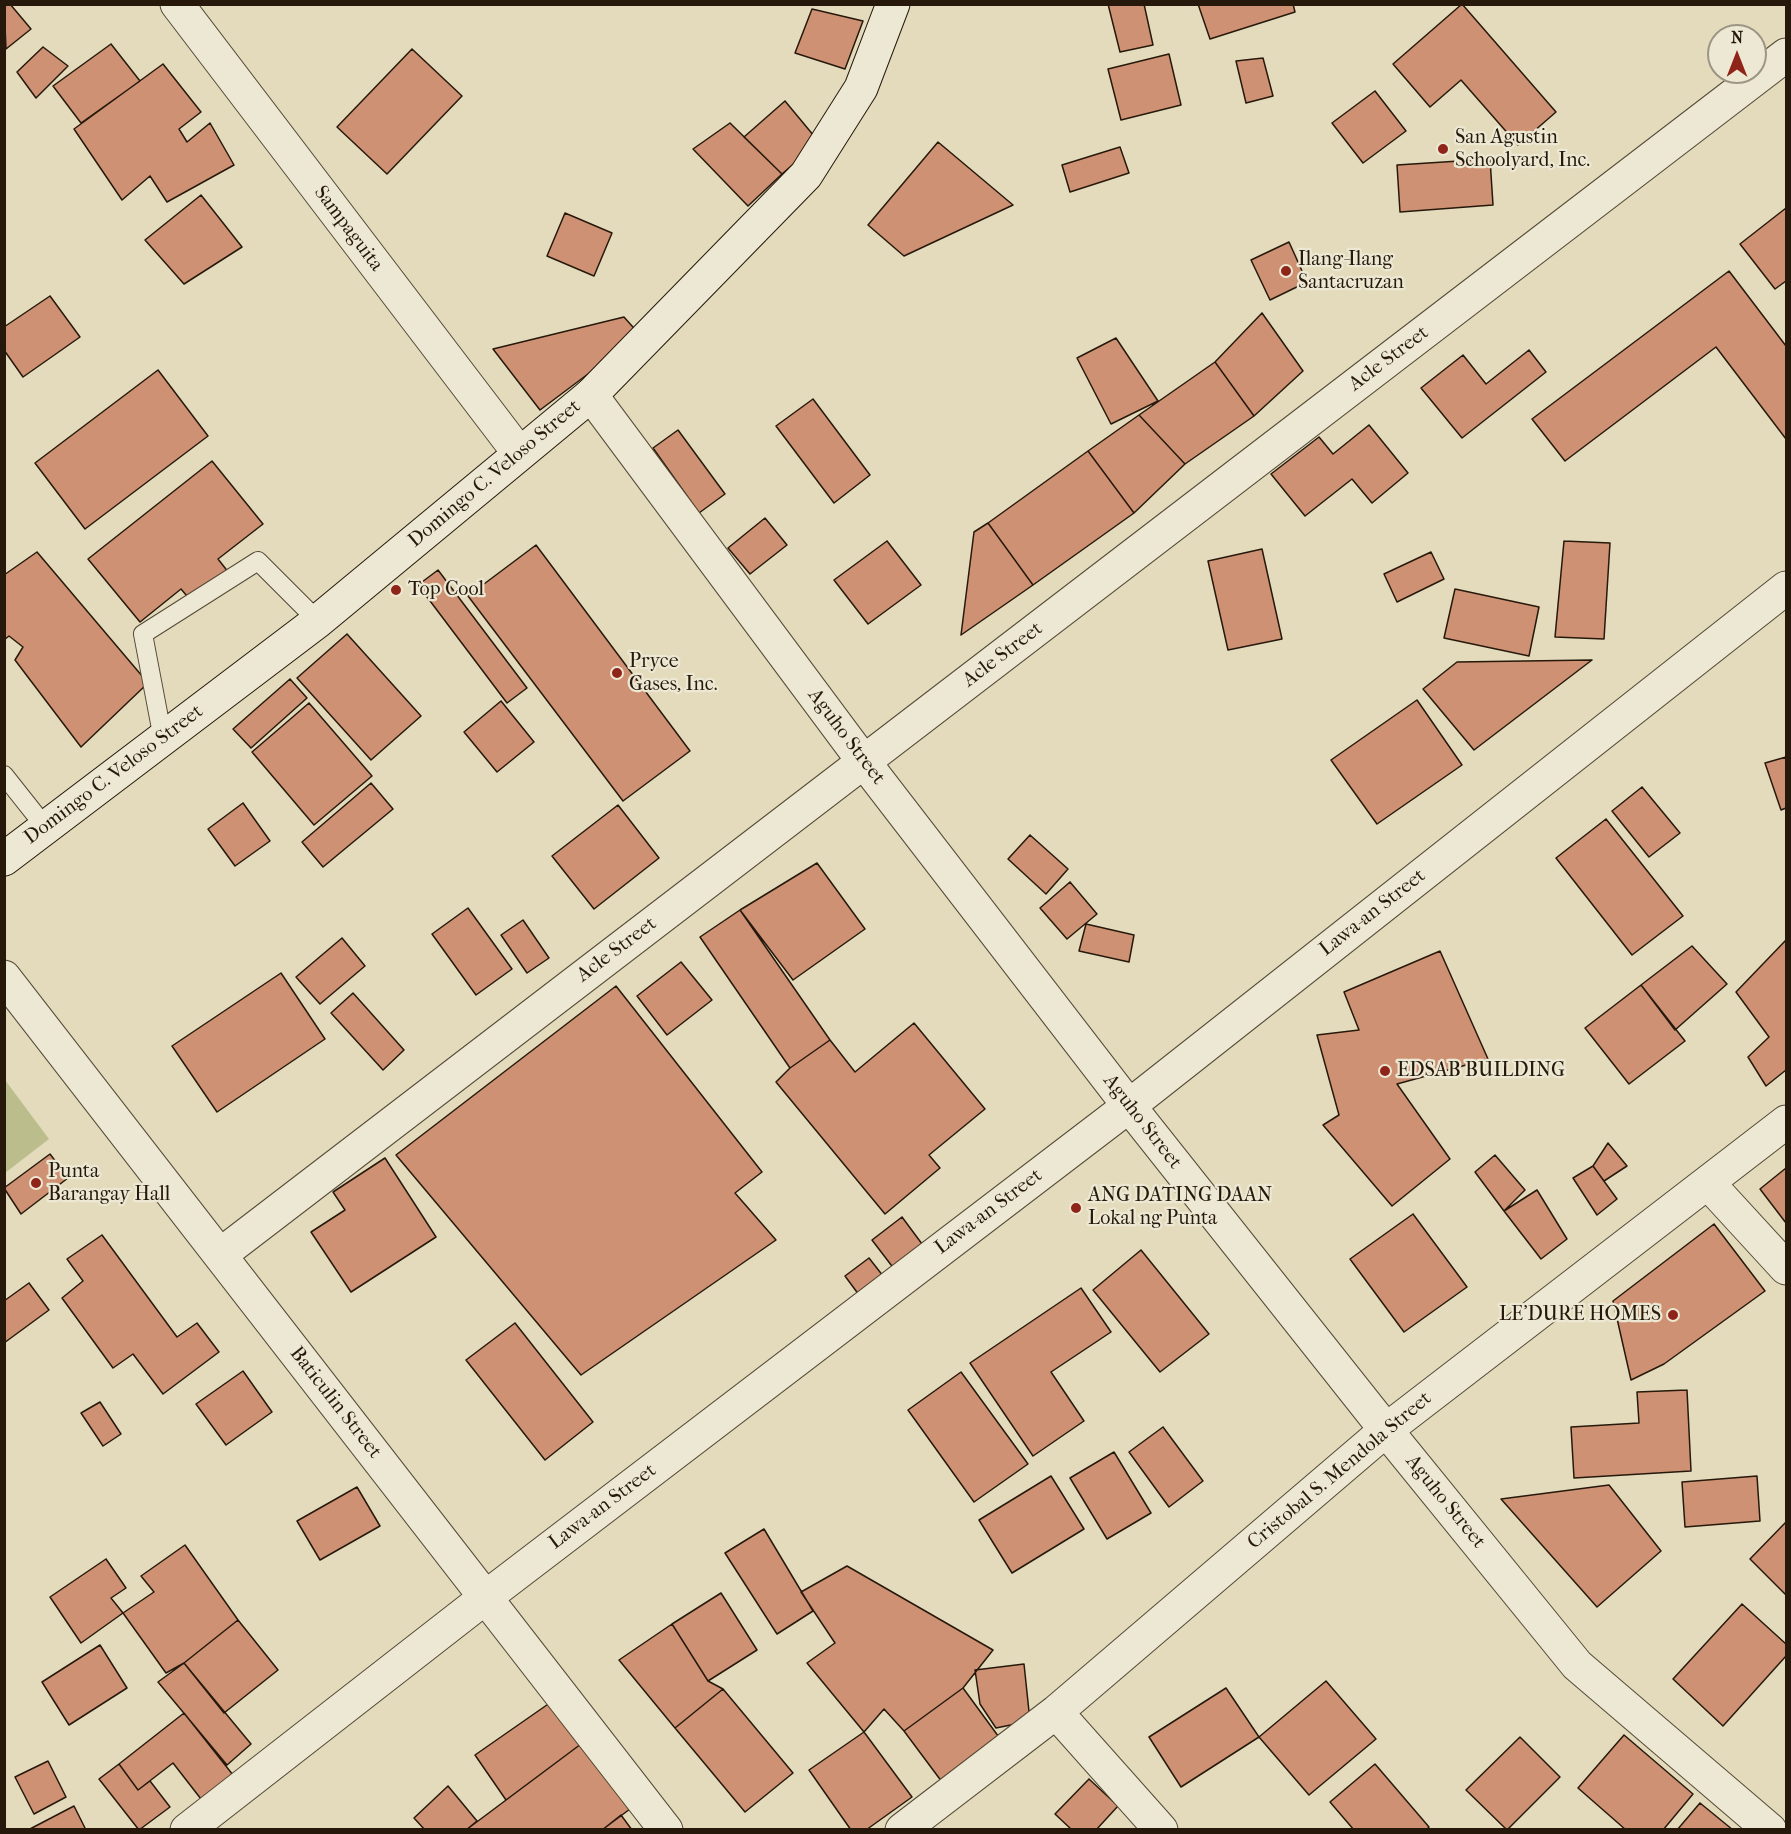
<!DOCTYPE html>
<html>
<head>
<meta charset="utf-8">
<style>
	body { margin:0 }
	#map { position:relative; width:1791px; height:1834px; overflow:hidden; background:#e3dbbc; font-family:"IM FELL French Canon",serif }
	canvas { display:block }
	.frame { position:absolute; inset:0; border:6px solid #26190b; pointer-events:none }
	.north { position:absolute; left:1707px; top:24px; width:60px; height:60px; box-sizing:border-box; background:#ede8d3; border:2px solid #9d9583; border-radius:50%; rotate:0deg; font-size:16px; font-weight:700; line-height:24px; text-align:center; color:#26190b }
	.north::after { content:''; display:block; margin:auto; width:21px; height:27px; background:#8f2418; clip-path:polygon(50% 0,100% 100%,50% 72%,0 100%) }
</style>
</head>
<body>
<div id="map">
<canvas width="1791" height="1834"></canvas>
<div class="frame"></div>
<div class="north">N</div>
</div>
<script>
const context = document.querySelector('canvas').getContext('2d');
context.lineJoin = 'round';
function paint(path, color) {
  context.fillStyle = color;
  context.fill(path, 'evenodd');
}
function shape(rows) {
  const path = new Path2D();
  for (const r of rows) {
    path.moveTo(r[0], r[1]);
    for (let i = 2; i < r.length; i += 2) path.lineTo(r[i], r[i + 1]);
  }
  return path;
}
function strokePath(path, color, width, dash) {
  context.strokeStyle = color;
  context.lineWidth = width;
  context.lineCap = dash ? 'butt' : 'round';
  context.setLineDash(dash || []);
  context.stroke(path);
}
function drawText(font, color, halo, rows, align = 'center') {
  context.font = font + ' "IM FELL French Canon",serif';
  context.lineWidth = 4.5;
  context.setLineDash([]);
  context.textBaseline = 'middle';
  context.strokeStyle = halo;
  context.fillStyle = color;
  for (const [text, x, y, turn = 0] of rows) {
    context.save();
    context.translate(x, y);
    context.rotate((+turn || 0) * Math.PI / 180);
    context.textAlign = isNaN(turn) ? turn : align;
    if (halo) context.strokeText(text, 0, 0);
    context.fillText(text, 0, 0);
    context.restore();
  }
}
paint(shape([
	[5,1080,49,1139,5,1173]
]), '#bbbe8c');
const building = shape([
	[4,4,10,4,31,29,6,49,4,4],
	[1108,4,1144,4,1153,45,1120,52,1108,4],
	[1198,4,1293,4,1295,12,1210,39,1198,4],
	[1462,4,1556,112,1518,145,1461,80,1430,107,1393,64,1462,4],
	[812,9,863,21,845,69,795,53,812,9],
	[111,44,140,81,81,123,53,86,111,44],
	[43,47,68,66,36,98,17,72,43,47],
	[412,49,462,96,387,174,337,127,412,49],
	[1169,54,1181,105,1121,120,1108,69,1169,54],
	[1263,58,1273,96,1246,103,1236,61,1263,58],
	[163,64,201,112,179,129,187,142,210,123,234,165,167,202,150,176,122,200,74,129,163,64],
	[1375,91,1406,131,1363,163,1332,123,1375,91],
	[785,101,819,142,782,174,744,137,785,101],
	[730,123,782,174,748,206,693,149,730,123],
	[938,142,1013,205,904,256,868,225,938,142],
	[1120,147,1129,173,1070,192,1062,165,1120,147],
	[1490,159,1493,205,1400,212,1397,165,1490,159],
	[201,195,242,247,184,284,145,240,201,195],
	[1786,208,1786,281,1775,289,1740,244,1786,208],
	[565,213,612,233,594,276,547,256,565,213],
	[1289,242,1307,282,1270,300,1251,260,1289,242],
	[1729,271,1786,346,1786,439,1716,347,1565,461,1532,419,1729,271],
	[50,296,80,337,23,377,4,350,4,327,50,296],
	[1262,313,1303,371,1254,416,1215,362,1262,313],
	[624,317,640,335,540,410,493,349,624,317],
	[1116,338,1158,401,1111,424,1077,358,1116,338],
	[1529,350,1546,372,1462,438,1421,388,1463,355,1486,384,1529,350],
	[1215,362,1254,416,1185,464,1139,415,1215,362],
	[158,370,208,436,85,529,35,463,158,370],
	[813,399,870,475,834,503,776,426,813,399],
	[1139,415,1185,464,1134,513,1088,451,1139,415],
	[1369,425,1408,473,1372,503,1352,479,1305,516,1271,474,1319,437,1333,454,1369,425],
	[678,430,725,494,699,513,653,448,678,430],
	[1088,451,1134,513,1033,585,988,523,1088,451],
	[212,461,263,524,218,559,229,573,192,602,181,589,140,622,88,559,212,461],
	[765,518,787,545,750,574,728,548,765,518],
	[988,523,1033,585,961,635,974,532,988,523],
	[887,541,921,585,868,624,834,580,887,541],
	[1564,541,1610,543,1604,639,1555,637,1564,541],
	[536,545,690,751,623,801,468,596,536,545],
	[1262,549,1282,639,1228,650,1208,561,1262,549],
	[37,552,148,683,81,747,15,660,23,647,9,636,4,640,4,575,37,552],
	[1431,552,1444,579,1397,602,1384,574,1431,552],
	[438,570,527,688,507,703,418,585,438,570],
	[1455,589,1539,607,1529,656,1444,638,1455,589],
	[347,634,421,716,371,760,297,678,347,634],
	[1592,660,1474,750,1423,689,1457,662,1592,660],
	[290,679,307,698,251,748,233,729,290,679],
	[1417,700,1462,765,1377,824,1331,760,1417,700],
	[501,701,534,742,497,772,464,732,501,701],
	[309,703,372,776,314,825,252,752,309,703],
	[1786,757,1786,808,1781,810,1765,763,1786,757],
	[371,783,393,809,323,867,302,842,371,783],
	[1642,787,1680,833,1649,857,1612,811,1642,787],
	[243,803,270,841,235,866,208,829,243,803],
	[618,805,659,858,594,909,552,856,618,805],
	[1606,819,1683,916,1632,955,1556,858,1606,819],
	[1030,835,1068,869,1046,894,1008,859,1030,835],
	[817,863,865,929,793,980,740,910,817,863],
	[1070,882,1097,914,1067,939,1040,908,1070,882],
	[468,908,512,969,476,995,432,934,468,908],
	[740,910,830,1040,790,1068,700,937,740,910],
	[523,920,549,958,527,973,501,935,523,920],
	[1086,924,1134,935,1129,962,1079,951,1086,924],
	[342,938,365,966,320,1004,296,977,342,938],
	[1786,940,1786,1070,1766,1086,1748,1057,1769,1037,1736,992,1786,940],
	[1692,946,1727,984,1675,1030,1641,985,1692,946],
	[1440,951,1488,1059,1397,1084,1450,1159,1392,1206,1323,1125,1339,1115,1317,1035,1359,1030,1344,992,1440,951],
	[681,962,712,1000,667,1035,637,996,681,962],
	[281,973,325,1039,217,1112,172,1046,281,973],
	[1641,985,1685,1041,1629,1084,1585,1028,1641,985],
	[616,986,762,1172,735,1193,776,1240,581,1375,396,1155,616,986],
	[353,993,404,1050,383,1070,331,1013,353,993],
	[914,1023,985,1109,929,1155,940,1168,885,1214,776,1082,790,1068,830,1040,855,1072,914,1023],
	[1608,1143,1627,1166,1604,1181,1593,1166,1608,1143],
	[50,1154,68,1178,21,1214,4,1188,50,1154],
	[1495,1155,1525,1190,1504,1211,1475,1172,1495,1155],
	[385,1158,436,1237,351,1292,311,1232,345,1210,333,1192,385,1158],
	[1593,1166,1617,1199,1597,1215,1573,1178,1593,1166],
	[1786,1168,1786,1223,1760,1189,1786,1168],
	[1537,1190,1567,1239,1541,1259,1504,1211,1537,1190],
	[1413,1214,1467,1287,1404,1332,1350,1259,1413,1214],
	[902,1217,928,1252,898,1274,872,1240,902,1217],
	[1714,1224,1765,1291,1664,1364,1631,1380,1613,1301,1714,1224],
	[102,1235,177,1337,197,1323,219,1352,163,1394,133,1354,113,1368,62,1298,83,1281,67,1259,102,1235],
	[1141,1250,1209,1334,1160,1372,1093,1290,1141,1250],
	[869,1258,887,1281,862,1299,845,1276,869,1258],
	[29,1283,49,1310,4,1343,4,1301,29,1283],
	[1081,1288,1111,1332,1051,1372,1084,1421,1033,1456,970,1363,1081,1288],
	[515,1323,593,1422,545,1460,466,1360,515,1323],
	[243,1371,272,1412,226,1445,196,1404,243,1371],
	[961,1372,1028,1464,974,1502,908,1410,961,1372],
	[1687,1390,1691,1471,1574,1478,1571,1427,1639,1423,1637,1392,1687,1390],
	[100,1402,121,1434,103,1446,81,1413,100,1402],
	[1163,1427,1203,1481,1169,1507,1129,1452,1163,1427],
	[1114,1452,1151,1513,1107,1539,1070,1478,1114,1452],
	[1051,1476,1084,1529,1012,1573,979,1520,1051,1476],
	[1757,1476,1760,1521,1685,1527,1682,1482,1757,1476],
	[1609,1485,1661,1551,1597,1607,1501,1499,1609,1485],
	[357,1487,380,1526,320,1560,297,1521,357,1487],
	[1786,1522,1786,1595,1750,1559,1786,1522],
	[764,1529,813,1611,777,1634,725,1553,764,1529],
	[185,1545,238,1620,184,1663,166,1673,123,1613,154,1592,141,1576,185,1545],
	[106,1559,126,1588,111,1598,123,1613,81,1643,50,1597,106,1559],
	[847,1566,993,1650,963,1688,904,1731,884,1709,864,1732,807,1663,835,1643,801,1592,847,1566],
	[721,1593,757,1650,708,1681,672,1624,721,1593],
	[1742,1604,1786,1644,1786,1656,1723,1726,1673,1679,1742,1604],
	[238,1620,278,1670,224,1713,184,1663,238,1620],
	[672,1624,708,1681,723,1689,675,1728,619,1660,672,1624],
	[100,1645,127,1688,69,1725,42,1682,100,1645],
	[184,1663,251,1744,227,1765,158,1682,184,1663],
	[1024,1664,1030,1721,996,1728,980,1704,975,1670,1024,1664],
	[1326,1681,1376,1739,1309,1795,1259,1737,1326,1681],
	[963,1688,1004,1744,945,1786,904,1731,963,1688],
	[1226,1688,1259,1737,1181,1787,1149,1737,1226,1688],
	[723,1689,793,1773,745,1812,675,1728,723,1689],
	[554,1700,581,1744,506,1800,475,1755,554,1700],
	[184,1713,233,1775,201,1799,173,1763,138,1790,119,1764,184,1713],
	[864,1732,912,1797,866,1830,851,1830,809,1770,864,1732],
	[1624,1735,1693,1794,1663,1830,1626,1830,1578,1788,1624,1735],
	[1520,1737,1560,1777,1507,1830,1466,1790,1520,1737],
	[581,1744,638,1803,602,1830,466,1830,581,1744],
	[48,1761,66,1797,34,1814,15,1777,48,1761],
	[119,1764,138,1790,150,1781,170,1807,139,1830,99,1779,119,1764],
	[1375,1764,1429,1827,1426,1830,1354,1830,1330,1802,1375,1764],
	[1089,1779,1118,1806,1096,1830,1072,1830,1055,1814,1089,1779],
	[448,1786,477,1821,466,1830,425,1830,414,1818,448,1786],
	[1700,1803,1733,1830,1677,1830,1700,1803],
	[74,1806,86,1830,28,1830,74,1806],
	[621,1815,632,1830,602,1830,621,1815]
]);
paint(building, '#cf9173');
strokePath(building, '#26190b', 1.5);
const service = shape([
	[163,739,143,634,258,561,318,621],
	[4,775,46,828]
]);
const minor = shape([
	[177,4,519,453],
	[591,395,864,762,1129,1106,1386,1430,1577,1665,1770,1830],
	[4,977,666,1830],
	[1708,1183,1786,1268],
	[220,1255,1786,55],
	[1056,1712,1161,1830],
	[902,1830,1056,1712,1386,1430,1786,1122]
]);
const tertiary = shape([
	[187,1830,486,1597,1129,1106,1786,588]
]);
const secondary = shape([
	[4,859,318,621,591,395,806,175,861,88,893,4]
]);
strokePath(service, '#554a37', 20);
strokePath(minor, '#554a37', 35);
strokePath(tertiary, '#554a37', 35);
strokePath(secondary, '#26190b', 35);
strokePath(service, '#ede8d3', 18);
strokePath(minor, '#ede8d3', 33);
strokePath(tertiary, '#ede8d3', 33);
strokePath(secondary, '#ede8d3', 33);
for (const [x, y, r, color] of [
	[1443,149,6,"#8f2418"],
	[1286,271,6,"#8f2418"],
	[396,590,6,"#8f2418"],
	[617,673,6,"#8f2418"],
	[1385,1071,6,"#8f2418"],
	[36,1183,6,"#8f2418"],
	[1076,1208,6,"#8f2418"],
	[1673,1315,6,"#8f2418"]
]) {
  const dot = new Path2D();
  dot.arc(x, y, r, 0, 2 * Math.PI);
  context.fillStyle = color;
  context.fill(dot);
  strokePath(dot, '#ede8d3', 2);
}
drawText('20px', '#26190b', '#ede8d3', [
	["San Agustin",1455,138],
	["Schoolyard, Inc.",1455,161],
	["Ilang-Ilang",1298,260],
	["Santacruzan",1298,283],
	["Top Cool",408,590],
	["Pryce",629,662],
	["Gases, Inc.",629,685],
	["EDSAB BUILDING",1397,1071],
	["Punta",48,1172],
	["Barangay Hall",48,1195],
	["ANG DATING DAAN",1088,1196],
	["Lokal ng Punta",1088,1219],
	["LE'DURE HOMES",1661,1315,"right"]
], 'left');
drawText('20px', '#26190b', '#ede8d3', [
	["Sampaguita",348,229,53],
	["Acle Street",1389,359,-37],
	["Domingo C. Veloso Street",495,474,-40],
	["Acle Street",1003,655,-37],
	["Aguho Street",846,737,53],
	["Domingo C. Veloso Street",114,775,-37],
	["Lawa-an Street",1373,913,-38],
	["Acle Street",617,950,-37],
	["Aguho Street",1142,1122,52],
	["Lawa-an Street",989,1212,-37],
	["Baticulin Street",335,1403,52],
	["Cristobal S. Mendola Street",1340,1471,-40],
	["Aguho Street",1445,1502,51],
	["Lawa-an Street",603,1507,-37]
]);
</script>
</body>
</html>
